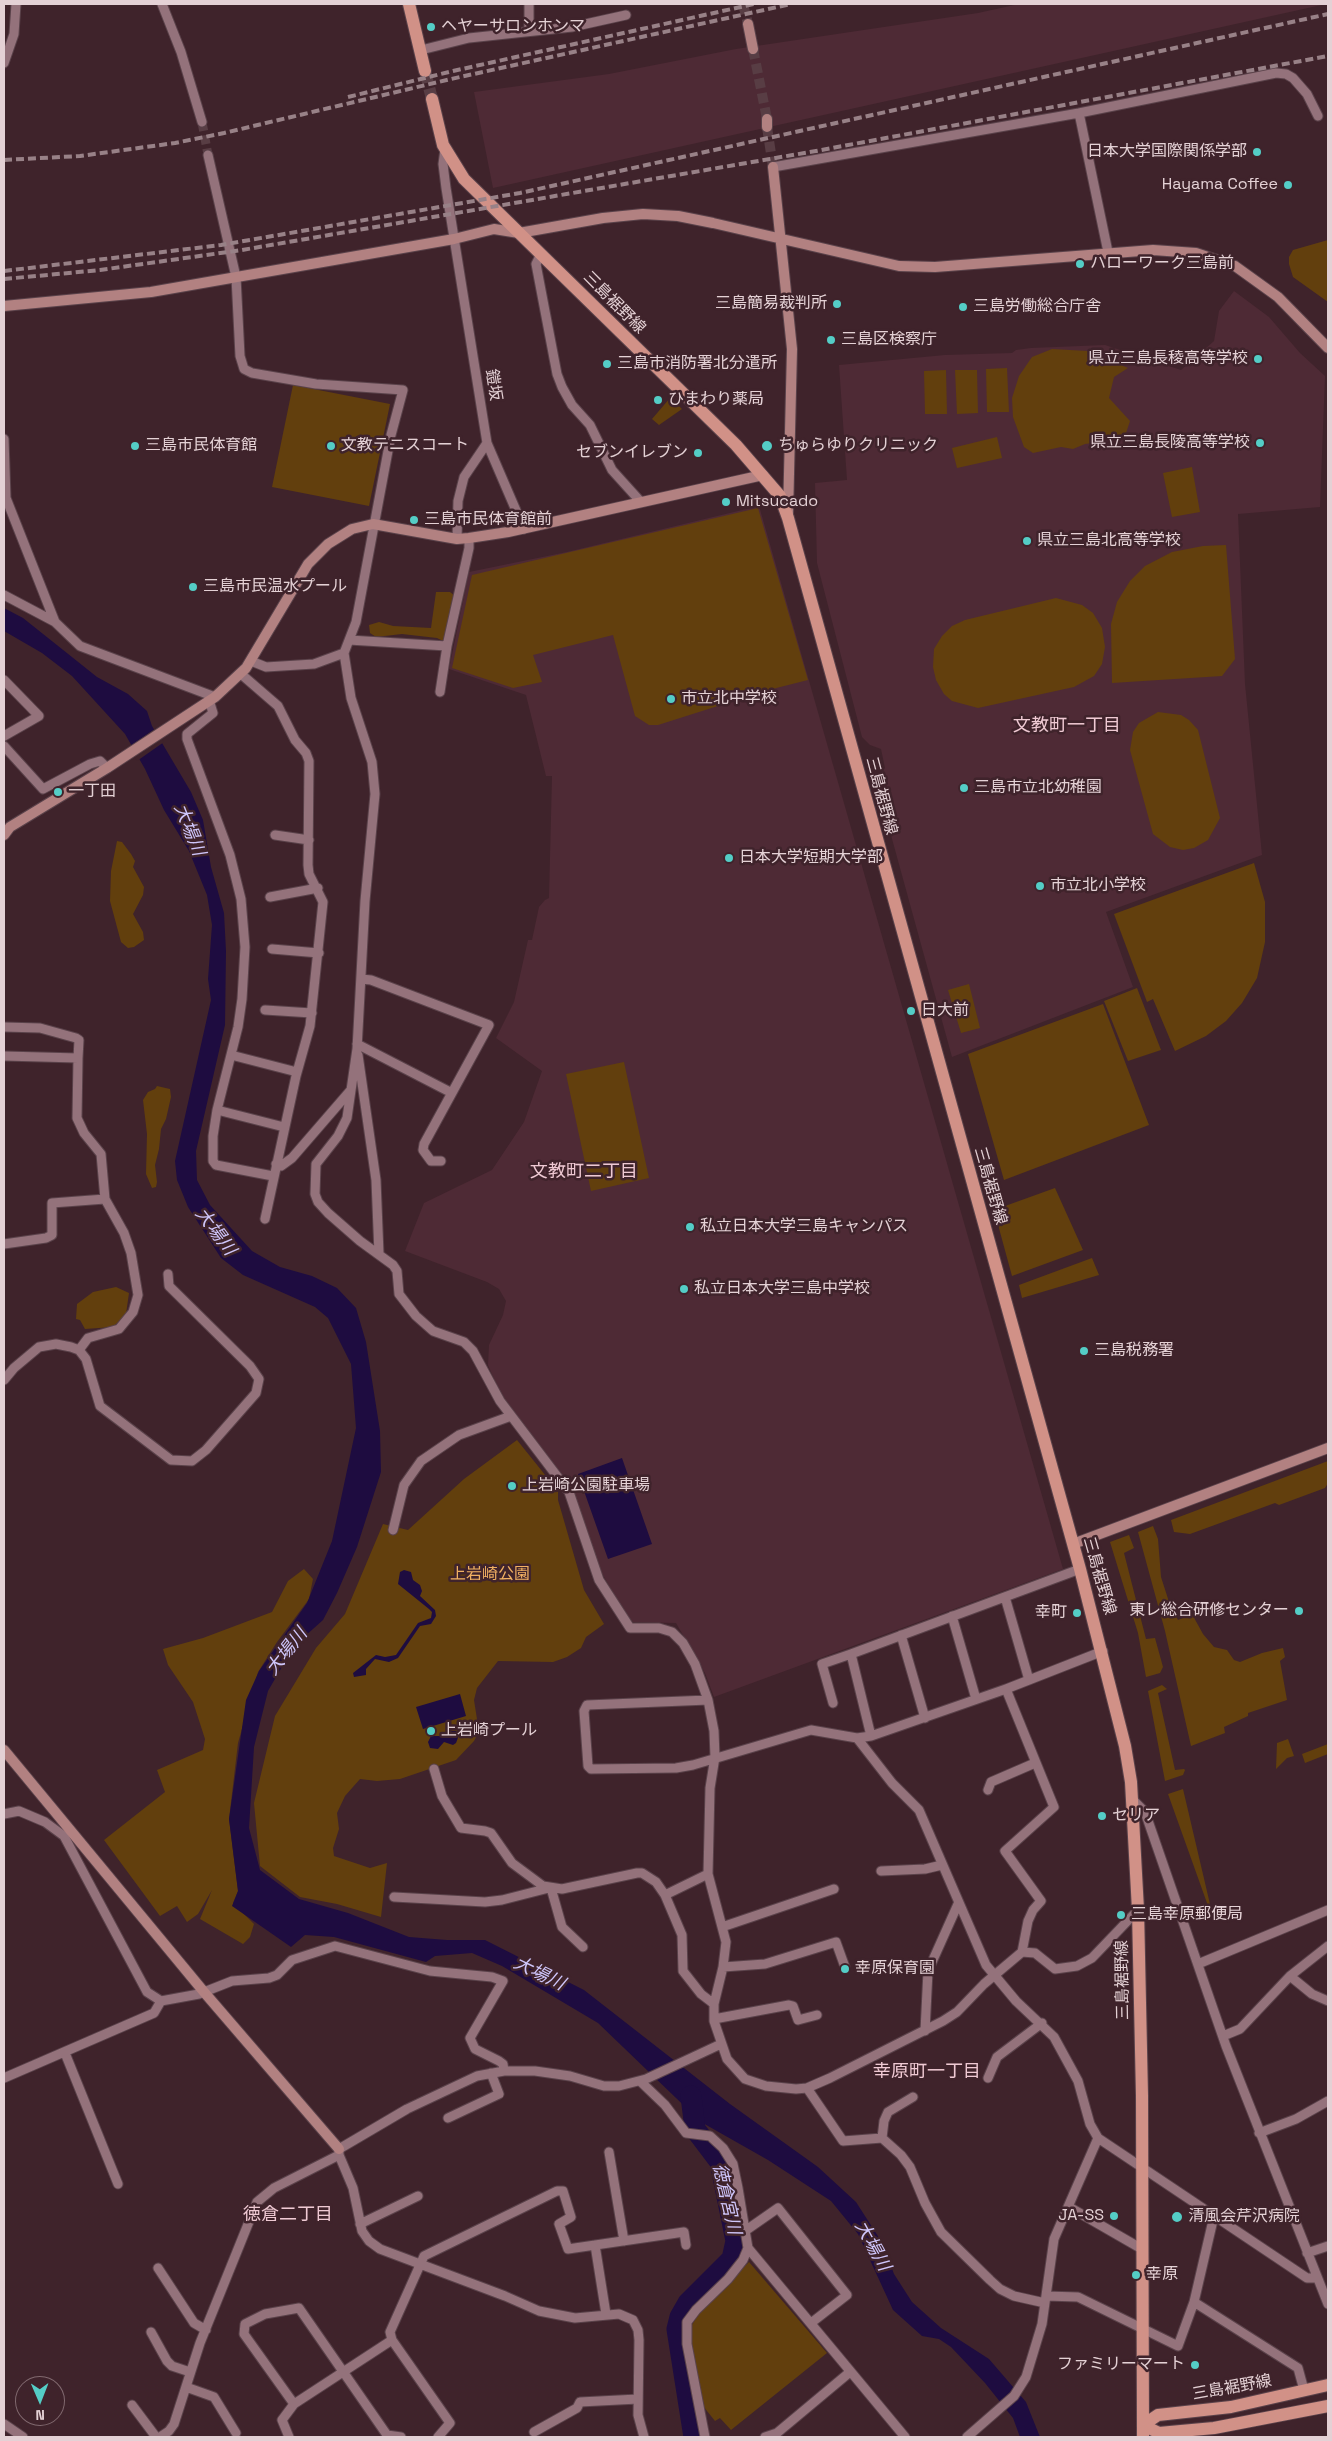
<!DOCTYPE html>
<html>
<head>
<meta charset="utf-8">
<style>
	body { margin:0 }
	#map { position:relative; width:1332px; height:2441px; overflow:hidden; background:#3f232b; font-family:"Space Grotesk",sans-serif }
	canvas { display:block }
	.frame { position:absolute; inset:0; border:5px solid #e4d1d5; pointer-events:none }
	.north { position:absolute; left:15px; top:2376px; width:50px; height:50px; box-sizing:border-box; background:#3f232b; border:1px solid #81696f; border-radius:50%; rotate:179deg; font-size:14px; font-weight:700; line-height:20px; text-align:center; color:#e4d1d5 }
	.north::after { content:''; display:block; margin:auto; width:18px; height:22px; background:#54cdc6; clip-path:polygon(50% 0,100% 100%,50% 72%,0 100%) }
</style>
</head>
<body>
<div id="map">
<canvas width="1332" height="2441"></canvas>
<div class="frame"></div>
<div class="north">N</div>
</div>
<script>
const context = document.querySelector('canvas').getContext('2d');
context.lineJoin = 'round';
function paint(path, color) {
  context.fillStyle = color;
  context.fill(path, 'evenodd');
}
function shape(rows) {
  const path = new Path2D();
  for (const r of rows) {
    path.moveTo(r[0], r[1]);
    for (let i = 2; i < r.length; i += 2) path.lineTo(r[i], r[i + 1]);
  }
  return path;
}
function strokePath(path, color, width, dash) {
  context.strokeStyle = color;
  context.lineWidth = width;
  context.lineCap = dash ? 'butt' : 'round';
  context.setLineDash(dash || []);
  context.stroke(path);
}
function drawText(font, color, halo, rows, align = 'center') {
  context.font = font + ' "Space Grotesk","Noto Sans JP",sans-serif';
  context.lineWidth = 5;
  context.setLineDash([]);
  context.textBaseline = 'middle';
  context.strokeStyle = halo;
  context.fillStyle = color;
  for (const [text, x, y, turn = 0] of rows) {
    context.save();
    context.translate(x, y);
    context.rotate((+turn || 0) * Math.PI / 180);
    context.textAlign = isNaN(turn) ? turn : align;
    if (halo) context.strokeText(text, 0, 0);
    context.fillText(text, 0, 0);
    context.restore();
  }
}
paint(shape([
	[1019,4,1326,4,493,188,474,92,609,74,736,49,978,13],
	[1234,291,1269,317,1300,353,1325,376,1320,507,1238,514,1245,684,1262,855,1106,912,1133,987,952,1057,875,777,885,768,881,749,870,745,862,737,817,563,815,483,847,480,839,365,945,355,1012,353,1016,350,1031,348,1105,345,1181,370,1214,341,1219,311],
	[759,506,1063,1569,714,1697,705,1673,676,1623,633,1622,626,1615,600,1570,574,1493,500,1393,488,1365,489,1345,503,1315,506,1301,499,1289,487,1282,405,1251,424,1203,492,1170,524,1122,542,1071,496,1038,514,1002,528,940,532,940,539,907,545,900,549,898,552,776,546,776,526,695,449,669,469,572,567,552]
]), '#4e2a35');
paint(shape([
	[1328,240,1328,302,1293,277,1289,264,1289,257,1293,250],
	[1052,349,1088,351,1128,368,1114,377,1109,398,1130,421,1126,433,1100,442,1085,444,1073,449,1061,447,1033,453,1024,447,1013,417,1012,398,1019,376,1032,357],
	[1007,368,1009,412,987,412,986,369],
	[946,370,947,414,925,414,924,371],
	[955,370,977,370,978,413,957,414],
	[293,385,390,404,369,506,272,487],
	[670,398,682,409,659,425,652,419],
	[997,437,1002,458,957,468,952,448],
	[1192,467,1200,512,1172,517,1163,473],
	[758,508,808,680,729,700,721,705,658,725,649,725,635,716,613,635,533,655,542,682,513,688,452,668,472,575],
	[1226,545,1235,659,1222,676,1112,683,1111,624,1117,602,1130,581,1145,566,1172,552,1203,546],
	[436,592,450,592,455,596,443,641,437,638,402,634,376,637,370,633,369,625,379,622,393,626,431,628],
	[1056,598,1082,605,1093,613,1102,628,1105,647,1102,664,1094,676,1074,687,978,708,952,701,944,694,936,680,933,667,934,649,942,636,952,626,965,620],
	[1158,712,1181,715,1189,720,1198,730,1220,818,1208,840,1194,848,1183,850,1170,847,1153,834,1130,750,1133,732,1139,723],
	[117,841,122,842,131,854,135,861,133,867,144,887,143,895,133,914,143,932,144,940,134,947,128,948,121,942,110,901,111,871],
	[1254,863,1265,902,1265,942,1257,978,1242,1003,1226,1021,1206,1036,1175,1051,1153,999,1147,1002,1114,914],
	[969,984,980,1028,961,1033,948,990],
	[1137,988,1161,1050,1128,1061,1104,1001],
	[1103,1004,1149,1125,1004,1180,968,1054],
	[624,1062,649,1178,591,1191,566,1074],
	[157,1086,170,1089,171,1097,166,1119,161,1129,159,1149,155,1165,157,1182,156,1187,152,1188,146,1174,147,1134,143,1100,148,1092,155,1089],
	[1055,1188,1083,1250,1012,1276,994,1210],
	[1092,1258,1099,1275,1022,1298,1019,1285],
	[116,1287,129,1293,126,1314,113,1327,85,1329,80,1320,76,1319,77,1304,93,1292],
	[517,1440,558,1491,558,1500,584,1590,604,1624,586,1637,581,1648,567,1657,553,1662,498,1661,477,1688,474,1700,479,1732,474,1741,456,1760,400,1779,377,1781,360,1779,345,1796,337,1813,339,1829,333,1848,334,1856,370,1868,387,1863,381,1917,337,1904,300,1897,260,1866,254,1803,275,1716,316,1648,345,1614,383,1524,408,1530,464,1479],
	[1328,1461,1328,1483,1325,1488,1279,1505,1275,1503,1190,1534,1174,1532,1171,1520],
	[1153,1526,1158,1539,1161,1577,1170,1605,1178,1620,1192,1614,1203,1634,1214,1647,1227,1650,1234,1660,1240,1662,1262,1653,1283,1648,1285,1657,1280,1661,1287,1700,1248,1713,1248,1716,1224,1727,1225,1733,1191,1746,1165,1631,1138,1532],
	[1129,1535,1134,1548,1124,1553,1146,1639,1155,1638,1163,1667,1160,1673,1146,1677,1138,1633,1110,1542],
	[304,1569,313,1579,309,1599,277,1642,258,1672,238,1743,229,1819,238,1891,233,1903,254,1924,250,1937,243,1944,200,1919,212,1890,198,1914,187,1922,177,1906,160,1916,104,1840,165,1792,157,1770,203,1750,205,1739,193,1702,168,1665,163,1649,203,1638,272,1612,288,1581],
	[1162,1685,1167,1689,1158,1693,1175,1770,1184,1769,1185,1770,1183,1775,1165,1781,1148,1691],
	[1288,1739,1294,1756,1287,1758,1276,1769,1277,1743],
	[1328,1744,1328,1754,1305,1763,1302,1754],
	[1183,1789,1213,1917,1212,1917,1168,1794],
	[749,2262,827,2353,731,2430,720,2418,715,2421,703,2406,693,2356,690,2328,700,2312]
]), '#623f0d');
paint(shape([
	[4,608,23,618,97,677,128,694,147,711,152,726,191,792,203,820,211,867,224,913,226,951,225,1025,196,1151,197,1180,210,1205,252,1251,280,1267,312,1276,337,1288,356,1308,366,1342,380,1431,381,1472,357,1547,337,1593,323,1620,294,1646,268,1691,254,1747,249,1828,260,1870,299,1899,348,1913,409,1937,447,1940,485,1940,584,1990,730,2104,818,2167,856,2202,883,2244,894,2274,912,2302,941,2328,989,2359,1026,2402,1040,2437,1020,2437,1013,2418,985,2383,951,2347,939,2339,922,2336,893,2310,858,2234,831,2201,768,2160,701,2122,598,2023,502,1966,472,1953,435,1956,426,1962,334,1937,305,1935,291,1947,232,1906,238,1891,229,1819,246,1700,259,1671,307,1603,332,1541,356,1428,351,1364,328,1318,315,1307,243,1275,221,1258,188,1207,177,1180,175,1161,211,1000,208,979,212,925,207,895,189,851,164,810,145,769,125,734,72,676,42,653,4,631],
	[622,1458,652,1544,608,1559,578,1474],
	[404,1570,411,1572,413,1580,420,1585,422,1591,420,1596,435,1610,436,1616,431,1624,420,1626,398,1658,389,1662,375,1659,366,1669,366,1675,354,1677,353,1673,376,1655,385,1657,396,1655,418,1623,431,1618,432,1612,429,1609,398,1584,400,1572],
	[460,1694,466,1716,423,1729,416,1707],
	[450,1731,456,1731,459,1735,456,1743,453,1745,444,1742,438,1749,430,1748,428,1742,431,1736,441,1736]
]), '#1e0c40');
paint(shape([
	[156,728,164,742,137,761,129,747]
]), '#3f232b');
strokePath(shape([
	[691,2096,695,2129,720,2162,736,2241,732,2259,688,2303,680,2317,677,2329,694,2437]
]), '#1e0c40', 21);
strokePath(shape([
	[202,122,208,155]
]), '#583d44', 9, [9, 4.5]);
strokePath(shape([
	[743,4,748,24],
	[753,49,767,119],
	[767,127,773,167]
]), '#583d44', 10, [10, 5]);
strokePath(shape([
	[425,71,432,99]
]), '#583d44', 12, [12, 6]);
const street = shape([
	[162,4,181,52,202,122],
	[529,4,529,30],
	[421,50,469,38,572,27,626,15],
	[4,63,14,34,16,4],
	[1079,113,1108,252],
	[445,149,443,164,446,188,487,443,524,529],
	[208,155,236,277,240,356,244,369,252,373,316,384,403,390,391,435,356,622,344,653,351,698,372,762,375,794,365,901,357,1049,349,1104,347,1118,338,1136,316,1164,315,1194,318,1202,328,1213,360,1241,393,1265,397,1271,399,1294,416,1316,433,1331,464,1342,473,1351,500,1401,569,1492,599,1580,630,1628,659,1628,672,1632,683,1643,695,1664,708,1700,714,1731,715,1757,710,1788,708,1874,726,1942,723,1967,714,2004,714,2021,727,2059,745,2079,766,2086,796,2089,807,2088,830,2078,943,2021,957,2012,984,1984,1022,1952,1028,1921,1033,1910,1041,1901,1005,1851,1054,1807,1006,1689],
	[773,167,1079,113,1276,73,1286,74,1293,78,1307,94,1318,116],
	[541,254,536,264,557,374,562,387,572,405,590,425,612,470,640,501],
	[4,439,6,498,55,622],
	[457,539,458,501,464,477,487,443],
	[4,595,55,622,80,646,215,697],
	[349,640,447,646,469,548,469,538],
	[251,661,266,667,314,664,344,653],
	[241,674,278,706,295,740,306,753,309,761,308,865,309,874,323,902,310,1026,296,1076,265,1219],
	[4,680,39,716,4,736],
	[440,692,447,646],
	[209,700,213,713,187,734,187,739,230,855,241,899,245,947,242,999,238,1027,217,1110,213,1136,213,1161,216,1165,273,1176],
	[4,746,43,789,90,764,100,761,107,768],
	[275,835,309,840],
	[270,897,318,888],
	[272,949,319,953],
	[361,979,371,980,489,1025,424,1144,423,1150,431,1161,441,1161],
	[265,1010,312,1013],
	[4,1027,40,1028,76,1038,79,1040,78,1058],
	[357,1044,452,1093],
	[231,1055,297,1072],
	[358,1055,376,1180,379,1254],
	[4,1056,78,1058,77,1118,84,1133,101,1154,105,1199,124,1233,131,1253,138,1295,133,1312,119,1329,88,1338,79,1350],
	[217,1110,284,1127],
	[276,1164,281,1166,292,1158,350,1091],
	[4,1244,46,1238,52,1235,52,1203,105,1199],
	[4,1380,14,1368,39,1347,56,1344,71,1347,79,1350,86,1359,100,1406,171,1460,192,1461,206,1450,256,1393,259,1379,250,1366,169,1286,168,1274],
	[393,1530,404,1485,421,1461,459,1435,511,1416],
	[1005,1597,1029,1680],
	[952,1616,976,1699],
	[901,1635,925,1718],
	[708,1700,587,1705,584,1711,588,1766,591,1769,676,1768,693,1765,811,1730,857,1738,871,1736,1006,1689,1103,1651],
	[833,1703,822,1664,851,1654],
	[871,1736,851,1654,1080,1569],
	[857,1738,892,1783,919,1810,986,1965,1016,2001,1054,2037,1078,2081,1090,2124,1098,2138,1054,2239,1042,2324,1026,2377,1014,2396,967,2437],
	[434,1769,442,1796,461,1828,485,1831,491,1833,512,1863,543,1886,562,1889,637,1873,642,1873,656,1882,665,1895,682,1935,683,1971,701,1994,714,2004],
	[988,1790,991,1782,1035,1763],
	[1133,1800,1145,1812,1226,2046,1328,2304],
	[4,1814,19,1811,45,1822,64,1836,147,1992,161,2001,199,1994,232,1981,269,1978,277,1975,292,1960,335,1946,430,1971,492,1977,503,1981,470,2038,475,2049,499,2061,503,2064,504,2071],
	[881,1871,925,1869,942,1865],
	[551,1888,562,1927,583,1947],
	[665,1895,708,1874],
	[394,1897,485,1902,502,1900,549,1888],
	[722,1927,834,1889],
	[1022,1952,1035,1953,1055,1969,1077,1966,1092,1958,1138,1910],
	[1198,1964,1328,1910],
	[723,1967,765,1964,836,1942,845,1967],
	[1290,1976,1312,1994,1328,2001],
	[714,2019,789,2005,793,2006,798,2020,817,2015],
	[925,2031,928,1971,958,1904],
	[1223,2036,1240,2029,1290,1976,1328,1946],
	[65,2053,118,2184],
	[4,2078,154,2013,161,2001],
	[988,2078,997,2057,1042,2023],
	[640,2081,665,2105,686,2133,710,2136,723,2148,733,2164,738,2188,748,2248,743,2260,728,2279,696,2310,687,2322,687,2344,705,2437],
	[807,2088,843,2141,882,2138,901,2155,910,2167,925,2203,941,2232,990,2280,1000,2289,1014,2296,1045,2303],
	[448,2118,499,2094,491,2073],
	[1259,2133,1296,2119,1328,2101],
	[882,2138,884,2121,888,2112,913,2097],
	[1098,2138,1307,2278,1317,2278],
	[609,2152,624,2241],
	[1069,2207,1142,2249],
	[360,2224,418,2196],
	[745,2231,778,2208,847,2295,811,2323],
	[595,2245,606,2314],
	[748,2248,905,2437],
	[1307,2253,1328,2246],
	[158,2268,194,2323,206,2330],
	[1046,2296,1078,2297,1178,2346,1194,2302,1214,2216],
	[1194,2302,1298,2368,1304,2390],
	[151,2332,167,2361,172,2366,190,2372],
	[186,2387,214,2397,236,2433],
	[294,2404,244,2334,245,2324,265,2314,299,2308,387,2435,401,2437],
	[132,2405,156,2437],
	[4,2424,23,2437],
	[534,2432,577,2408,580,2402,638,2399],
	[160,2437,169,2431,174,2424,200,2343,257,2202,274,2188,339,2155],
	[289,2437,282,2420,294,2404,392,2340],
	[438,2437,450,2423,392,2340,390,2332,424,2256,557,2191,563,2191,571,2217,559,2224,568,2249,684,2232,686,2245],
	[644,2437,638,2415,639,2340,638,2330,633,2320,619,2314,575,2318,539,2311,505,2296,380,2249,369,2241,362,2231,353,2188,339,2155,339,2149,407,2109,477,2076,504,2071,535,2071,570,2076,604,2086,619,2086,646,2079,721,2044],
	[765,2437,777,2433,850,2372]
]);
const secondary = shape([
	[748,24,753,49],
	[767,119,767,127],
	[773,167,792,349,788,515],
	[4,306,151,292,454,239,494,229,519,233,603,218,643,214,678,216,713,223,899,266,935,267,1153,250,1196,253,1235,266,1278,297,1328,348],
	[4,835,10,827,107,768,215,697,246,668,308,564,328,544,352,529,373,524,457,539,469,538,508,532,763,475],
	[1073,1544,1328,1448],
	[4,1750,204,1992,339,2149]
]);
const primary = shape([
	[409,4,425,71],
	[432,99,443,145,464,179,736,445,780,496,788,518,1080,1569,1125,1746,1131,1782,1138,1910,1142,2096,1143,2437],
	[1328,2385,1231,2407,1158,2415,1143,2425,1159,2433,1214,2428,1328,2406]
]);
strokePath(street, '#5a424a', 11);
strokePath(secondary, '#5a424a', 12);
strokePath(primary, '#5a424a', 14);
strokePath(street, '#94727b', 9);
strokePath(secondary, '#b28181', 10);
strokePath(primary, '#d19187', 12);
strokePath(shape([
	[348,97,453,71,754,4],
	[4,160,80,156,175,143,224,133,451,79,791,4],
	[4,271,221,245,520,193,1328,14],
	[4,279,100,270,242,250,816,151,1328,56]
]), '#988187', 4, [8, 4]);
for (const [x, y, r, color] of [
	[431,27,5,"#54cdc6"],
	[1257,152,5,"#54cdc6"],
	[1288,185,5,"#54cdc6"],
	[1080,264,5,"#54cdc6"],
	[837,304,5,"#54cdc6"],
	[963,307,5,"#54cdc6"],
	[831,340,5,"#54cdc6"],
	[1258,359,5,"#54cdc6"],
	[607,364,5,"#54cdc6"],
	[658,400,5,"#54cdc6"],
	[1260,443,5,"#54cdc6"],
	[135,446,5,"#54cdc6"],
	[331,446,5,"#54cdc6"],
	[767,446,6,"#54cdc6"],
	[698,453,5,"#54cdc6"],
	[726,502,5,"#54cdc6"],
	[414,520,5,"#54cdc6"],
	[1027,541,5,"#54cdc6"],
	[193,587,5,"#54cdc6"],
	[671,699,5,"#54cdc6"],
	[964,788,5,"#54cdc6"],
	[58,792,5,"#54cdc6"],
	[729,858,5,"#54cdc6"],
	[1040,886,5,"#54cdc6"],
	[911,1011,5,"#54cdc6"],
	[690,1227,5,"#54cdc6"],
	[684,1289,5,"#54cdc6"],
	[1084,1351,5,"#54cdc6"],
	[512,1486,5,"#54cdc6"],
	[1299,1611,5,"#54cdc6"],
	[1077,1613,5,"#54cdc6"],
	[431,1731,5,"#54cdc6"],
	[1102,1816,5,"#54cdc6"],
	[1121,1915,5,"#54cdc6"],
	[845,1969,5,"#54cdc6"],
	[1114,2216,5,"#54cdc6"],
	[1177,2217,6,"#54cdc6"],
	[1136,2275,5,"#54cdc6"],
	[1195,2365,5,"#54cdc6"]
]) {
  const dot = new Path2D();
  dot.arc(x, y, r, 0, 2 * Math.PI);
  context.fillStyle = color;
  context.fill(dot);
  strokePath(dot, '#3f232b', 2);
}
drawText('16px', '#e4d1d5', '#3f232b', [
	["ヘヤーサロンホンマ",441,27],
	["日本大学国際関係学部",1247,152,"right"],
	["Hayama Coffee",1278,185,"right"],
	["ハローワーク三島前",1090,264],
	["三島簡易裁判所",827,304,"right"],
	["三島労働総合庁舎",973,307],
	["三島区検察庁",841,340],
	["県立三島長稜高等学校",1248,359,"right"],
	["三島市消防署北分遣所",617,364],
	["ひまわり薬局",668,400],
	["県立三島長陵高等学校",1250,443,"right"],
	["三島市民体育館",145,446],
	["文教テニスコート",341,446],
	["ちゅらゆりクリニック",778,446],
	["セブンイレブン",688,453,"right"],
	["Mitsucado",736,502],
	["三島市民体育館前",424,520],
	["県立三島北高等学校",1037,541],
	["三島市民温水プール",203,587],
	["市立北中学校",681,699],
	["三島市立北幼稚園",974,788],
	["一丁田",68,792],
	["日本大学短期大学部",739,858],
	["市立北小学校",1050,886],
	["日大前",921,1011],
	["私立日本大学三島キャンパス",700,1227],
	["私立日本大学三島中学校",694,1289],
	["三島税務署",1094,1351],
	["上岩崎公園駐車場",522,1486],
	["東レ総合研修センター",1289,1611,"right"],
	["幸町",1067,1613,"right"],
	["上岩崎プール",441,1731],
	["セリア",1112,1816],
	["三島幸原郵便局",1131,1915],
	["幸原保育園",855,1969],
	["JA-SS",1104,2216,"right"],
	["清風会芹沢病院",1188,2217],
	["幸原",1146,2275],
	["ファミリーマート",1185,2365,"right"]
], 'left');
drawText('16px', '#e4d1d5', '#3f232b', [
	["三島裾野線",614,303,45],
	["鎧坂",493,385,81],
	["三島裾野線",881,796,75],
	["三島裾野線",990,1186,74],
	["三島裾野線",1099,1576,74],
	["三島裾野線",1123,1980,-91],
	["三島裾野線",1232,2388,-10]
]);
drawText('16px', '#f1b062', '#3f232b', [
	["上岩崎公園",490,1575]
]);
drawText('18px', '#efc9d3', '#3f232b', [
	["文教町一丁目",1067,726],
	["文教町二丁目",584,1172],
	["幸原町一丁目",927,2072],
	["徳倉二丁目",288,2215]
]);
drawText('italic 18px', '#cfc6fb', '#3f232b', [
	["大場川",189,830,68],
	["大場川",215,1232,53],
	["大場川",287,1652,-52],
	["大場川",539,1974,26],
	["徳倉宮川",726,2199,77],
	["大場川",872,2246,61]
]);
</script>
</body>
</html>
